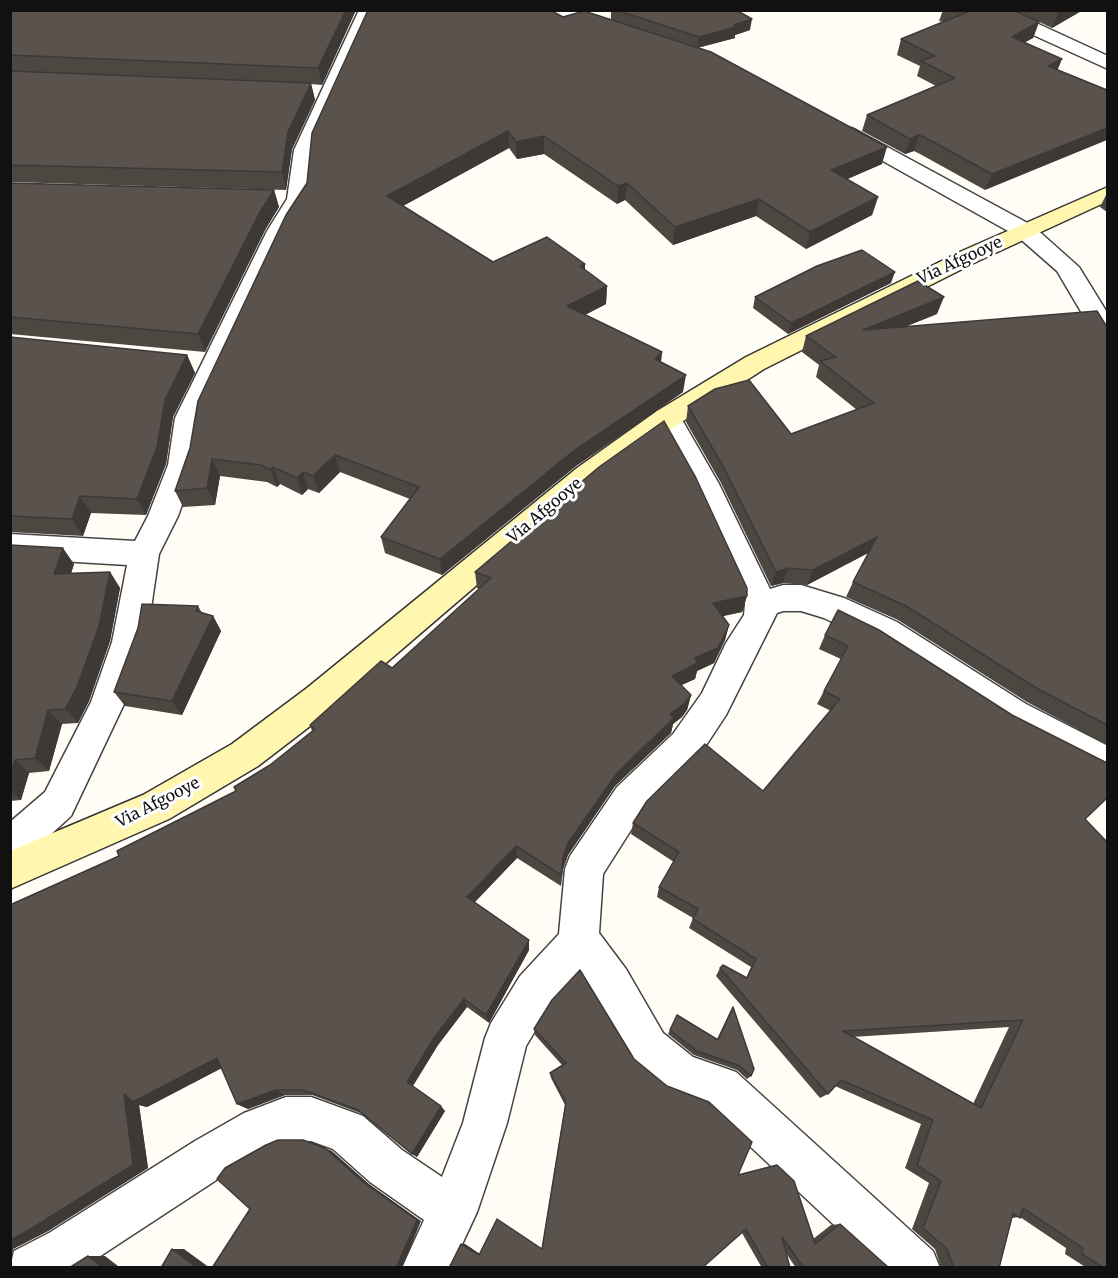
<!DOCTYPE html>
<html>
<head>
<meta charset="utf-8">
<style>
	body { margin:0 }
	#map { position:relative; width:1118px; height:1278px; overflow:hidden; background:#fffdf5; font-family:Merriweather,serif }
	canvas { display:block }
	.frame { position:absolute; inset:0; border:12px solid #111; pointer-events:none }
</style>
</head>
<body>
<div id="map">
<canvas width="1118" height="1278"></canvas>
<div class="frame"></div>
</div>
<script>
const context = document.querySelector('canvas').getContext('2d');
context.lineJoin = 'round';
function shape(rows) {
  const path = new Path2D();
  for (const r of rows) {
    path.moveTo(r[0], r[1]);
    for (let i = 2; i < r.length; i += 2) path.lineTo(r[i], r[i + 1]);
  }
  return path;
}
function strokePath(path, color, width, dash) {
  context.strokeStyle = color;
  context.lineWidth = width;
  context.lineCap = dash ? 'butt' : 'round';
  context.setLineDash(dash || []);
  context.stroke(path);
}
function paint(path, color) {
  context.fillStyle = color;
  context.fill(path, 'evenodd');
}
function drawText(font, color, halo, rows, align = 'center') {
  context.font = font + ' Merriweather,serif';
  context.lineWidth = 6;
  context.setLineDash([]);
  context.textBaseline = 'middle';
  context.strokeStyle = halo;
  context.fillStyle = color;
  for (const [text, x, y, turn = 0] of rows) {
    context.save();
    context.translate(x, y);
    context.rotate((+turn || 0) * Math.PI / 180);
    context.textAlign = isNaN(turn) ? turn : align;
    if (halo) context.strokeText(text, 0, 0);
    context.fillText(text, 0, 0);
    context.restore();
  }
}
const street = shape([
	[359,10,377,10,314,150,309,199,289,231,203,418,196,465,178,516,159,554,146,642,124,704,71,816,23,860,10,865,10,822,45,792,91,702,112,642,127,565,10,558,10,534,135,541,148,516,168,465,175,418,267,231,287,199,294,150,359,10],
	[548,10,575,10,618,24,621,28,618,32,612,33,550,14,548,10],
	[985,10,1008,10,1108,56,1108,69,987,14,985,10],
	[847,127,854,129,1033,226,1079,267,1108,314,1108,344,1099,342,1057,271,1017,236,840,137,837,133,840,129,847,127],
	[667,408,677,411,719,484,770,589,783,585,801,585,844,598,897,622,1026,704,1108,746,1108,780,1002,726,873,642,824,618,801,611,783,611,777,613,726,715,699,756,643,811,603,874,599,933,626,969,663,1033,693,1057,736,1072,933,1251,940,1268,880,1268,706,1105,665,1089,633,1063,596,999,579,973,550,1006,526,1046,507,1123,477,1212,451,1268,402,1268,424,1220,370,1182,333,1149,311,1141,286,1141,274,1146,227,1173,82,1268,10,1268,14,1251,49,1233,195,1141,244,1113,286,1097,311,1097,363,1116,402,1150,442,1177,463,1123,485,1038,491,1023,520,976,559,934,565,869,570,856,617,787,673,734,702,693,726,643,744,615,745,604,694,492,653,418,657,411,667,408]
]);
const secondary = shape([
	[1108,187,1108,201,978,261,764,369,677,425,597,482,331,710,258,766,169,819,10,889,10,851,143,795,232,744,307,688,577,468,657,411,746,357,962,251,1108,187]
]);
strokePath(street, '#444', 3);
strokePath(secondary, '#333', 3);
paint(street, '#fff');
paint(secondary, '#fff6b0');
paint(shape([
	[10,10,356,10,322,85,311,84,315,100,292,149,286,190,10,182],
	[611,10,736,10,750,30,735,35,735,38,697,48,882,164,847,179,878,197,872,215,806,249,756,216,673,245,625,200,617,204,544,154,517,159,509,148,403,206,493,262,585,264,585,270,607,286,606,304,585,315,662,352,661,362,683,392,576,466,442,575,385,553,381,537,410,499,340,472,319,493,308,489,302,495,280,484,277,487,267,482,220,476,215,505,183,507,175,491,307,183,563,17,611,19],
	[943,10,1013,10,1039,22,1033,38,1025,42,1058,70,985,190,920,154,914,151,905,154,862,131,867,115,936,86,917,76,920,66,897,55,901,39,943,22,939,21],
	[1014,10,1083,10,1052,28],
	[10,183,274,190,279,207,265,230,205,352,10,334],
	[1107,193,1107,212,1100,207],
	[891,283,788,334,753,308,755,297],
	[937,314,906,326,1107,327,1107,745,1027,702,898,620,846,597,853,582,868,553,807,585,783,583,771,586,721,483,686,422,688,406,791,434,857,410,816,377,819,365,802,352,806,336],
	[10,337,187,355,195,373,173,417,166,464,146,515,91,513,83,536,10,532],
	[10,545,74,564,71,573,110,572,120,588,110,641,89,701,78,723,62,724,49,771,29,773,21,800,10,801],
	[475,572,747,596,742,612,723,616,729,625,725,640,714,663,697,671,695,679,681,685,691,695,687,710,682,717,673,724,671,733,615,786,568,855,563,869,561,886,517,858,475,902,529,940,529,950,489,1023,467,1007,438,1045,413,1086,445,1111,417,1157,363,1114,312,1095,285,1095,248,1109,237,1104,222,1068,147,1107,139,1105,148,1168,48,1231,13,1249,10,1258,10,905,119,856,236,791,270,765,312,731,310,725,392,668,479,589,477,588],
	[198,606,202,613,213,616,221,631,182,715,125,706,114,692],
	[838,610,1085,819,1107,900,1107,1268,1087,1268,1065,1254,1066,1248,1020,1217,1012,1218,999,1268,941,1268,935,1249,912,1229,929,1183,905,1168,921,1124,835,1086,828,1094,820,1098,716,976,720,968,746,978,751,967,689,928,693,918,657,897,659,887,674,862,631,834,633,823,763,791,831,711,817,704,841,659,819,649,825,635],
	[1009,1027,973,1104,852,1037],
	[733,1007,751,1076,747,1079,737,1070,694,1055,668,1034,677,1015,717,1039,730,1012],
	[534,1029,634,1059,738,1175,813,1239,831,1225,840,1224,889,1268,796,1268,786,1253,790,1268,762,1268,742,1233,449,1268,461,1244,465,1244,480,1254,542,1248,565,1105,551,1078,550,1073,562,1065,535,1035]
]), '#4d4742');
paint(shape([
	[346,10,356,10,322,85,318,68],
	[1062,10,1083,10,1052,28,1058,13],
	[752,19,750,30,735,35,735,38,697,48,699,37],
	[1039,22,1033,38,1007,52,1012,37],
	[1062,59,1056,74,1048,66],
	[311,83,315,100,292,149,286,190,282,172,288,132],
	[1107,128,1107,140,985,190,992,174],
	[508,131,509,148,390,213,387,196],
	[919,135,914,151,905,154,910,139],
	[544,136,544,154,517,159,516,142],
	[887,147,882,164,827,188,831,170],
	[627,183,625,200,617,204,618,186],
	[274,190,279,207,265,230,205,352,198,334,260,212],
	[878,197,872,215,806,249,810,232],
	[759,199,756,216,673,245,675,227],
	[585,264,585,281,580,266],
	[895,272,891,283,788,334,791,323],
	[607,286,606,304,567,324,567,306],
	[944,297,937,314,858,346,863,330],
	[662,352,660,369,655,359],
	[187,355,195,373,173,417,166,464,146,515,137,499,165,400],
	[686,375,683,392,576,466,442,575,440,559,576,449],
	[335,455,340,472,319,493,313,476],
	[212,459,220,476,215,505,207,488],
	[273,467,280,484,277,487,271,470],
	[303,472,308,489,302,495,297,478],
	[80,496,91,513,83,536,72,519],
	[877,537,870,552,807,585,813,570],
	[63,548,74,564,66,590,54,574],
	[788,568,783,583,771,586,776,572],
	[110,572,120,588,110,641,89,701,78,723,65,709],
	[747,596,742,612,709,619,713,603],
	[213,616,221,631,182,715,172,701],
	[729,625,725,640,714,663,697,671,695,679,669,691,672,676,695,658],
	[691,695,687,710,682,717,673,724,671,733,615,786,568,855,563,869,561,886,563,857,568,843,617,773,670,714],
	[48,710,62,724,49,771,35,758],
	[15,760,29,773,21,800,10,791,10,774],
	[516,846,517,858,470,907,467,897],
	[529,940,529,950,489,1023,486,1015],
	[464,999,467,1007,438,1045,412,1087,407,1082,434,1038],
	[217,1058,229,1064,147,1107,139,1105,148,1168,48,1231,13,1249,10,1258,10,1240,124,1094],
	[276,1090,285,1095,248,1109,237,1104],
	[441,1106,445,1111,417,1157,412,1154],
	[325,1148,332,1151,369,1184,421,1221,402,1268,396,1268,363,1182],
	[461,1244,465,1244,481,1255,479,1255],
	[172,1249,184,1249,210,1268,197,1268],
	[88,1256,105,1256,118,1266,116,1268,100,1268]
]), '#3f3936');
const building = shape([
	[10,10,346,10,318,68,10,55,10,10],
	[368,10,550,10,563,17,584,11,711,52,887,147,831,170,878,197,810,232,759,199,675,227,627,183,618,186,544,136,516,142,508,131,387,196,493,262,547,237,585,264,580,266,607,286,567,306,662,352,655,359,686,375,576,449,440,559,381,537,419,487,335,455,313,476,303,472,297,478,273,467,271,470,261,465,212,459,207,488,175,491,190,448,198,401,286,215,307,183,312,133,368,10],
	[616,10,736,10,752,19,734,25,736,27,699,37,616,10],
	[967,10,1013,10,1039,22,1012,37,1062,59,1048,66,1107,90,1107,128,992,174,926,138,919,135,910,139,867,115,955,78,921,61,935,56,901,39,970,11,967,10],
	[10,71,311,83,288,132,282,172,10,165,10,71],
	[10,183,274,190,260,212,198,334,10,317,10,183],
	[862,250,895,272,791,323,755,297,817,266,862,250],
	[918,281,944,297,863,330,1097,311,1107,327,1107,725,1038,689,906,606,853,582,877,537,813,570,788,568,776,572,724,468,688,406,715,389,749,380,791,434,874,403,820,361,836,357,806,336,918,281],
	[10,337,187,355,165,400,157,447,137,499,80,496,72,519,10,516,10,337],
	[664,421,695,476,747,588,747,596,713,603,729,625,718,648,695,658,698,663,672,676,691,695,685,703,670,714,674,718,617,773,568,843,563,857,561,875,516,846,467,897,529,940,486,1015,464,999,434,1038,407,1082,441,1106,412,1154,358,1110,303,1090,276,1090,237,1104,217,1058,133,1102,124,1094,133,1165,29,1230,10,1240,10,905,119,856,117,851,236,791,234,787,270,765,315,729,310,725,381,661,392,668,491,578,475,572,599,467,664,421],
	[10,545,63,548,54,574,110,572,99,626,77,687,65,709,48,710,35,758,15,760,10,774,10,545],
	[142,604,198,606,196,611,213,616,172,701,114,692,138,628,142,604],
	[838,610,879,630,1012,715,1107,763,1107,798,1085,819,1107,842,1107,1268,1104,1268,1082,1254,1083,1248,1023,1208,1020,1218,1013,1213,999,1268,954,1268,947,1249,923,1228,941,1181,917,1165,933,1120,841,1080,828,1094,720,968,723,965,747,978,756,959,693,919,698,909,659,887,679,852,633,823,647,801,705,744,763,791,840,699,824,691,848,646,825,635,838,610],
	[1023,1020,981,1108,843,1031,1023,1020],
	[580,970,634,1059,667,1086,709,1102,752,1142,738,1175,777,1165,794,1181,815,1244,840,1224,889,1268,804,1268,782,1237,790,1268,768,1268,746,1229,702,1268,449,1268,461,1244,479,1255,497,1219,542,1249,566,1102,550,1073,566,1063,534,1029,552,1000,580,970],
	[733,1007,754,1069,751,1076,740,1066,697,1051,670,1030,677,1015,718,1040,733,1007],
	[278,1140,303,1140,325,1148,363,1182,417,1220,396,1268,212,1268,250,1209,217,1179,225,1168,266,1145,278,1140],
	[172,1249,197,1268,161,1268,172,1249],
	[88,1256,101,1266,100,1268,69,1268,88,1256]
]);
paint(building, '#5a524d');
strokePath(building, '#3f3936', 1.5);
drawText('16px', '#111', '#fff', [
	["Via Afgooye",960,261,-25],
	["Via Afgooye",545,511,-40],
	["Via Afgooye",158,803,-27]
]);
</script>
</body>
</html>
